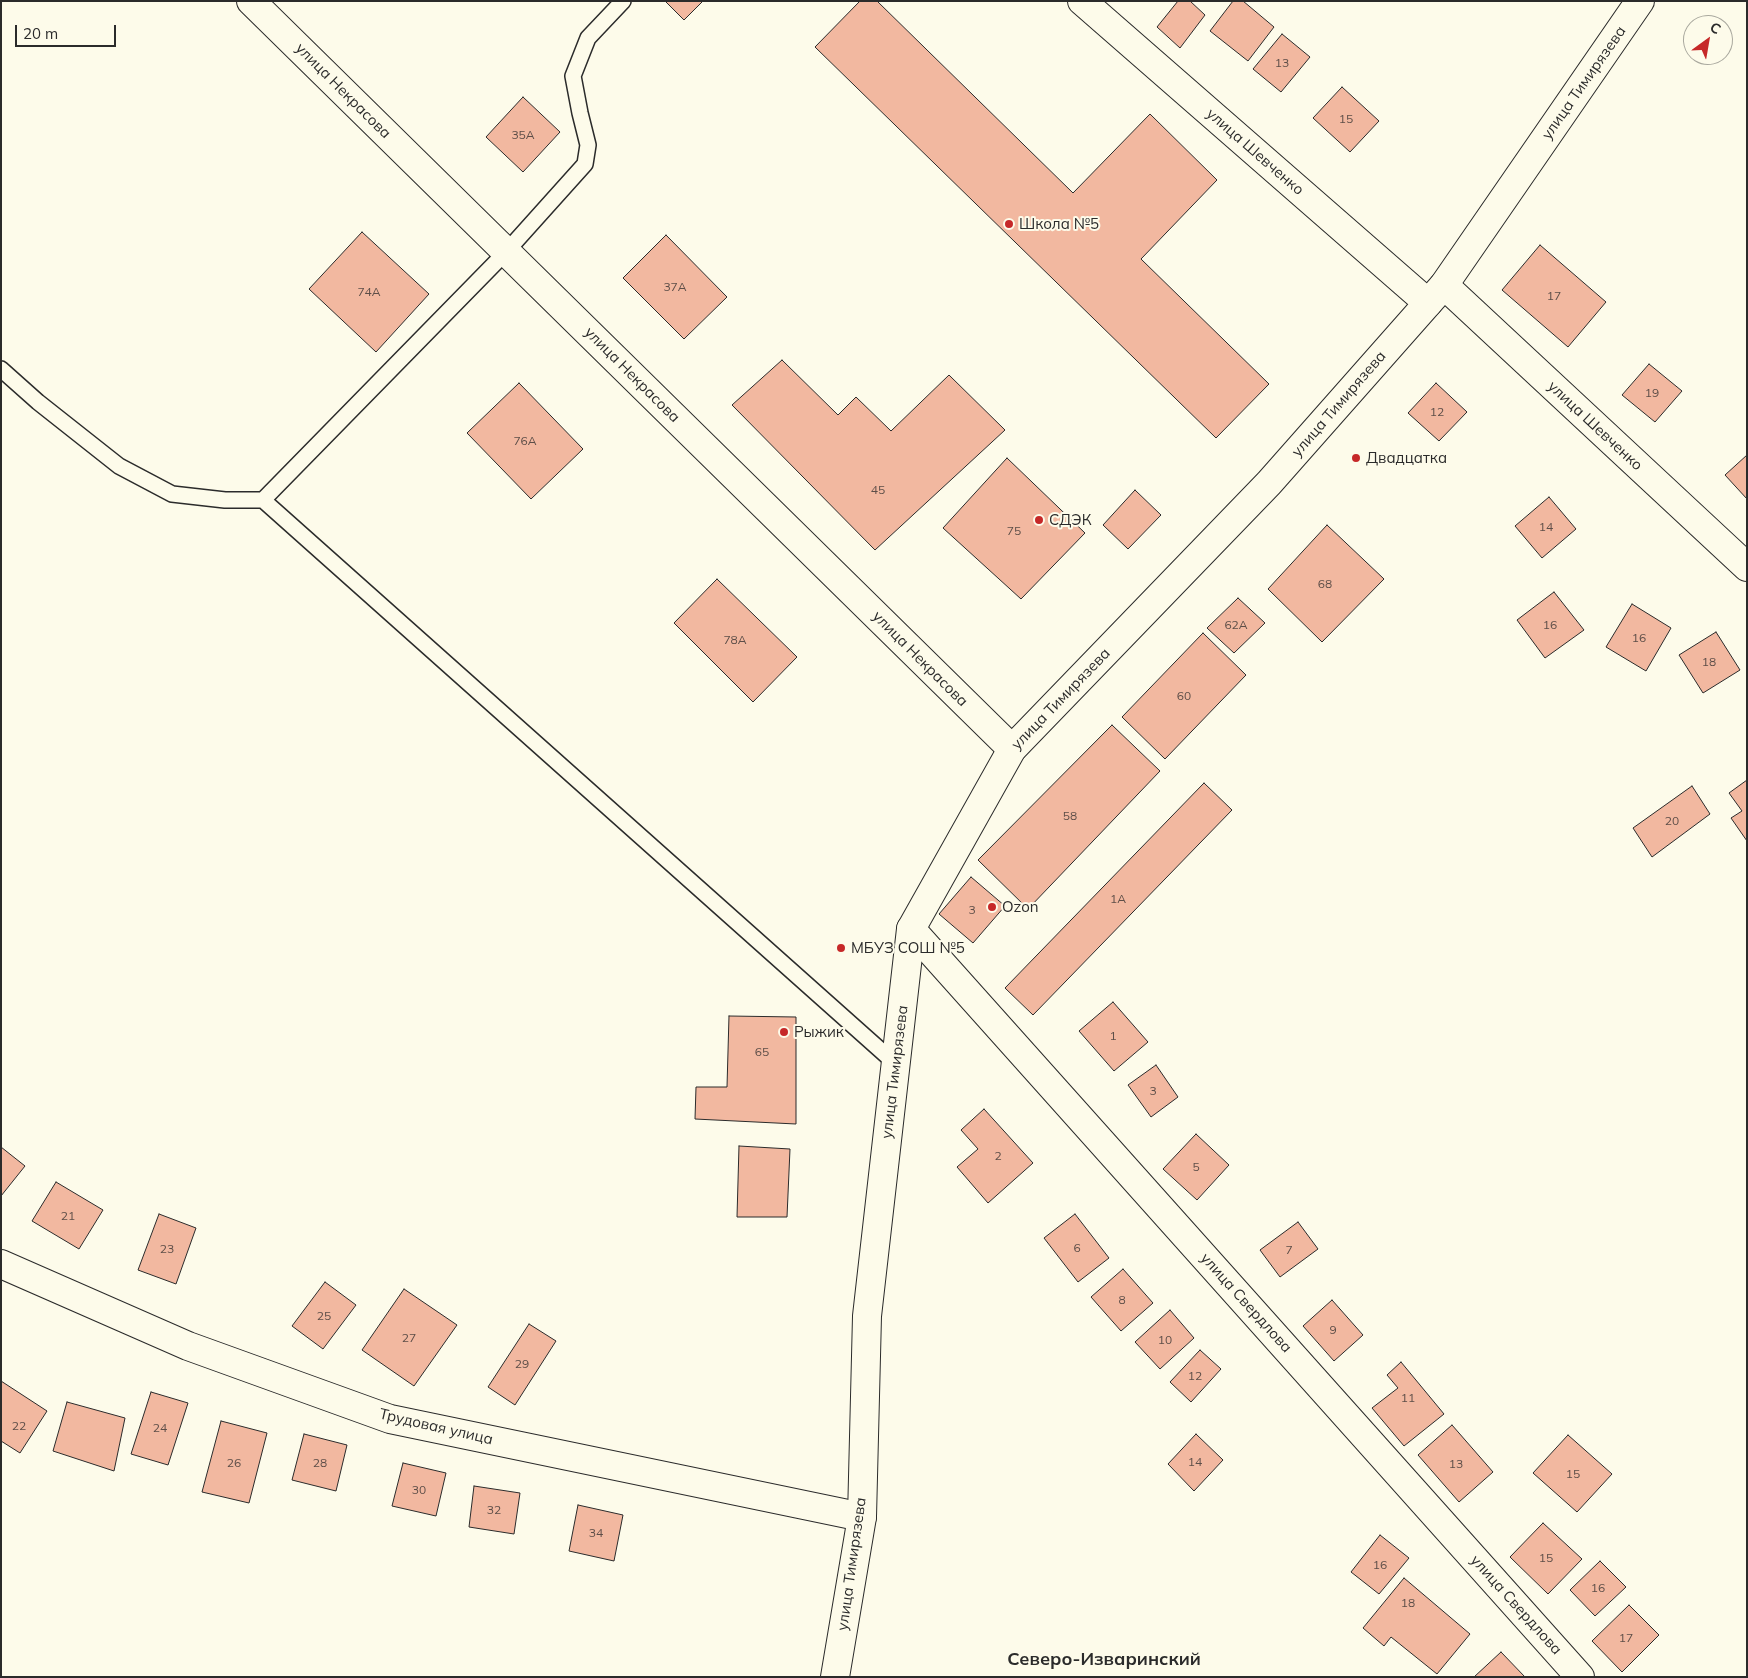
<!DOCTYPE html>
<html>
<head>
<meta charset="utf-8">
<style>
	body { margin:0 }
	#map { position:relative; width:1748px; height:1678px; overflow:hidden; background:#fdfbea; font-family:Mulish,sans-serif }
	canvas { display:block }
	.frame { position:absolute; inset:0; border:2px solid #2b2b2b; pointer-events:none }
	.north { position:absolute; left:1683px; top:15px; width:50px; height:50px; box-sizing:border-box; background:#fdfbea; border:1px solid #a9a89e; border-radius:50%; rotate:32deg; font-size:14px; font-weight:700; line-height:20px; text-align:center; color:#2b2b2b }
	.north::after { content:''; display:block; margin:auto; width:18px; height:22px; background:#c62828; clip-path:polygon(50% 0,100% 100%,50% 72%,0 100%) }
	.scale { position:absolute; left:15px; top:25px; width:101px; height:22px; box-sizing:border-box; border:2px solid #2b2b2b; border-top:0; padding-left:6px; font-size:15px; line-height:18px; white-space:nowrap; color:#2b2b2b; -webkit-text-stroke:4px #fdfbea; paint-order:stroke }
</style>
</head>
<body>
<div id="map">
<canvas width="1748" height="1678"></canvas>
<div class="frame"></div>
<div class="north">С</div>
<div class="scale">20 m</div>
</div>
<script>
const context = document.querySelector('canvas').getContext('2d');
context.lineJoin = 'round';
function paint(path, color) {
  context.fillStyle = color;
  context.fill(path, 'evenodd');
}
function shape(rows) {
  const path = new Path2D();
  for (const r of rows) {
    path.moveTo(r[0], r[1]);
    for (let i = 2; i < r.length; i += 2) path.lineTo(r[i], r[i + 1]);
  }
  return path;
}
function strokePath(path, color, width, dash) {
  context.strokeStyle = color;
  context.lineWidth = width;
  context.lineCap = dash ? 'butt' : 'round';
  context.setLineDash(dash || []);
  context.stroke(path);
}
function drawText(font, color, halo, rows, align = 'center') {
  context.font = font + ' Mulish,sans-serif';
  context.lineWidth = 4;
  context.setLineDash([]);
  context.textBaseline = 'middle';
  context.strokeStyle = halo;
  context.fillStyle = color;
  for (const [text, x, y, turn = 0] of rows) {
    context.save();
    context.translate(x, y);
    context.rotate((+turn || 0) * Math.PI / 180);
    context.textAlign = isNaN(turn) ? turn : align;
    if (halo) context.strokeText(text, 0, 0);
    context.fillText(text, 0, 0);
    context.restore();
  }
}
const building = shape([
	[665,1,703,1,684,20,665,1],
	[860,1,877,1,1073,193,1150,114,1217,180,1141,259,1269,384,1216,438,815,47,860,1],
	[1178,1,1190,1,1205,15,1180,48,1157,27,1178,1],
	[1233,1,1243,1,1274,27,1248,61,1210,31,1233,1],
	[1282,34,1310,57,1281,92,1253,69,1282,34],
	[1342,87,1379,121,1350,152,1313,118,1342,87],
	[523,97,560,132,523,172,486,137,523,97],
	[362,232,429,294,376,352,309,289,362,232],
	[666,235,727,297,684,339,623,278,666,235],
	[1540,245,1606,302,1568,347,1502,290,1540,245],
	[782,360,838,415,856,397,891,431,949,375,1005,430,875,550,732,405,782,360],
	[1649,364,1682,391,1655,422,1622,395,1649,364],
	[519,383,583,449,531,499,467,433,519,383],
	[1436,383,1467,412,1439,441,1408,413,1436,383],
	[1747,455,1747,499,1725,475,1747,455],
	[1007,458,1085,533,1021,599,943,528,1007,458],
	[1135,490,1161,515,1128,549,1103,525,1135,490],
	[1549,497,1576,529,1542,558,1515,526,1549,497],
	[1327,525,1384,579,1322,642,1268,589,1327,525],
	[717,579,797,657,753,702,674,623,717,579],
	[1554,592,1584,630,1545,658,1517,620,1554,592],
	[1238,598,1265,623,1234,653,1207,628,1238,598],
	[1632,604,1671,628,1646,671,1606,647,1632,604],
	[1716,632,1740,670,1703,693,1679,655,1716,632],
	[1203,633,1246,675,1165,759,1122,717,1203,633],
	[1112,725,1160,771,1028,909,978,860,1112,725],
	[1747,780,1747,841,1731,818,1742,811,1729,793,1747,780],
	[1204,783,1232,810,1033,1015,1005,988,1204,783],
	[1692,786,1710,814,1652,857,1633,828,1692,786],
	[971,877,1005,906,973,943,939,914,971,877],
	[1113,1002,1148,1042,1114,1071,1079,1031,1113,1002],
	[729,1016,796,1017,796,1124,695,1119,696,1087,727,1087,729,1016],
	[1156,1065,1178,1097,1151,1117,1128,1085,1156,1065],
	[984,1109,1033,1163,988,1203,957,1167,978,1149,961,1130,984,1109],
	[1196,1134,1229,1165,1197,1200,1163,1169,1196,1134],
	[739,1146,790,1149,787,1217,737,1217,739,1146],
	[1,1147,25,1166,1,1196,1,1147],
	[56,1182,103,1210,79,1249,32,1221,56,1182],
	[159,1214,196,1228,176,1284,138,1270,159,1214],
	[1075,1214,1109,1258,1078,1282,1044,1238,1075,1214],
	[1298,1222,1318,1249,1280,1277,1260,1250,1298,1222],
	[1123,1269,1153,1303,1121,1331,1091,1297,1123,1269],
	[325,1282,356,1305,323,1349,292,1326,325,1282],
	[404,1289,457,1325,414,1386,362,1350,404,1289],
	[1332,1300,1363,1335,1334,1361,1303,1326,1332,1300],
	[1170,1310,1194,1338,1160,1369,1135,1342,1170,1310],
	[529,1324,556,1341,515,1405,488,1387,529,1324],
	[1200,1350,1221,1369,1191,1402,1170,1382,1200,1350],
	[1401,1362,1444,1414,1404,1446,1372,1408,1398,1388,1387,1375,1401,1362],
	[1,1381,47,1411,20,1453,1,1441,1,1381],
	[151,1392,188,1403,168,1465,131,1454,151,1392],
	[67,1402,125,1418,114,1471,53,1451,67,1402],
	[221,1421,267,1433,249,1503,202,1492,221,1421],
	[1452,1425,1493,1472,1459,1502,1418,1455,1452,1425],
	[304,1434,347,1445,336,1491,292,1480,304,1434],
	[1196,1434,1223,1460,1194,1491,1168,1464,1196,1434],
	[1568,1435,1612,1474,1577,1512,1533,1473,1568,1435],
	[403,1463,446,1473,436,1516,392,1506,403,1463],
	[474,1486,520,1493,514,1534,469,1527,474,1486],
	[578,1505,623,1515,614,1561,569,1551,578,1505],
	[1543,1523,1582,1559,1548,1594,1510,1557,1543,1523],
	[1380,1535,1409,1558,1379,1594,1351,1572,1380,1535],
	[1600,1561,1626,1587,1595,1616,1570,1590,1600,1561],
	[1404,1578,1470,1634,1437,1674,1391,1637,1384,1646,1363,1628,1404,1578],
	[1629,1605,1659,1635,1622,1672,1592,1641,1629,1605],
	[1501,1652,1525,1677,1474,1677,1501,1652]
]);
paint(building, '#f2b8a0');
strokePath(building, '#2b2b2b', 1);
const service = shape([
	[1,369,38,402,119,466,172,494,225,500,263,500,896,1064],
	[263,500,506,252,585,164,588,145,580,113,573,76,588,38,623,1]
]);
const minor = shape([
	[1082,1,1428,303],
	[1444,285,1747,567],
	[911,929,1580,1677],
	[1,1264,188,1346,390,1419,862,1517]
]);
const tertiary = shape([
	[251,1,1012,749]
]);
const trunk = shape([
	[835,1677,862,1517,867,1316,911,929,1012,749,1269,483,1444,285,1640,1]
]);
strokePath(service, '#2b2b2b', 18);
strokePath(minor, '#2b2b2b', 30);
strokePath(tertiary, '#2b2b2b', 30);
strokePath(trunk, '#2b2b2b', 30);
strokePath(service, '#fdfbea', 15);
strokePath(minor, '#fdfbea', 28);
strokePath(tertiary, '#fdfbea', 28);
strokePath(trunk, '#fdfbea', 28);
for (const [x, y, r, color] of [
	[1009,224,5,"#c62828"],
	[1356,458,5,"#c62828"],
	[1039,520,5,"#c62828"],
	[992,907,5,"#c62828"],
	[841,948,5,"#c62828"],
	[784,1032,5,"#c62828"]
]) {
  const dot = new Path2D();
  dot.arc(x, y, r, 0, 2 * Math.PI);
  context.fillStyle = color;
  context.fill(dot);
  strokePath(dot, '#fdfbea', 2);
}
drawText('12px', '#5d4e48', null, [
	["13",1282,63],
	["15",1346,119],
	["35А",523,135],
	["37А",675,287],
	["74А",369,292],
	["17",1554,296],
	["19",1652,393],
	["12",1437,412],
	["76А",525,441],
	["45",878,490],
	["14",1546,527],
	["75",1014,531],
	["68",1325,584],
	["62А",1236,625],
	["16",1550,625],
	["16",1639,638],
	["78А",735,640],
	["18",1709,662],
	["60",1184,696],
	["58",1070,816],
	["20",1672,821],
	["1А",1118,899],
	["3",972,910],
	["1",1113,1036],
	["65",762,1052],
	["3",1153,1091],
	["2",998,1156],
	["5",1196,1167],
	["21",68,1216],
	["6",1077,1248],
	["23",167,1249],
	["7",1289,1250],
	["8",1122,1300],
	["25",324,1316],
	["9",1333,1330],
	["27",409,1338],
	["10",1165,1340],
	["29",522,1364],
	["12",1195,1376],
	["11",1408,1398],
	["22",19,1426],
	["24",160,1428],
	["14",1195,1462],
	["26",234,1463],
	["28",320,1463],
	["13",1456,1464],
	["15",1573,1474],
	["30",419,1490],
	["32",494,1510],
	["34",596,1533],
	["15",1546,1558],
	["16",1380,1565],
	["16",1598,1588],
	["18",1408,1603],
	["17",1626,1638]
]);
drawText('15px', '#2b2b2b', '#fdfbea', [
	["улица Тимирязева",1584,83,-55],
	["улица Некрасова",343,91,45],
	["улица Шевченко",1255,152,41],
	["улица Некрасова",632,375,45],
	["улица Тимирязева",1339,404,-49],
	["улица Шевченко",1595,426,43],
	["улица Некрасова",920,659,45],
	["улица Тимирязева",1061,699,-46],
	["улица Тимирязева",895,1072,-83],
	["улица Свердлова",1246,1303,48],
	["Трудовая улица",436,1427,13],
	["улица Тимирязева",852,1564,-82],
	["улица Свердлова",1516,1605,48]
]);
drawText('15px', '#2b2b2b', '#fdfbea', [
	["Школа №5",1019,224],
	["Двадцатка",1366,458],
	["СДЭК",1049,520],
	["Ozon",1002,907],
	["МБУЗ СОШ №5",851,948],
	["Рыжик",794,1032]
], 'left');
drawText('bold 18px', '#2b2b2b', '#fdfbea', [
	["Северо-Изваринский",1104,1660]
]);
</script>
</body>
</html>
